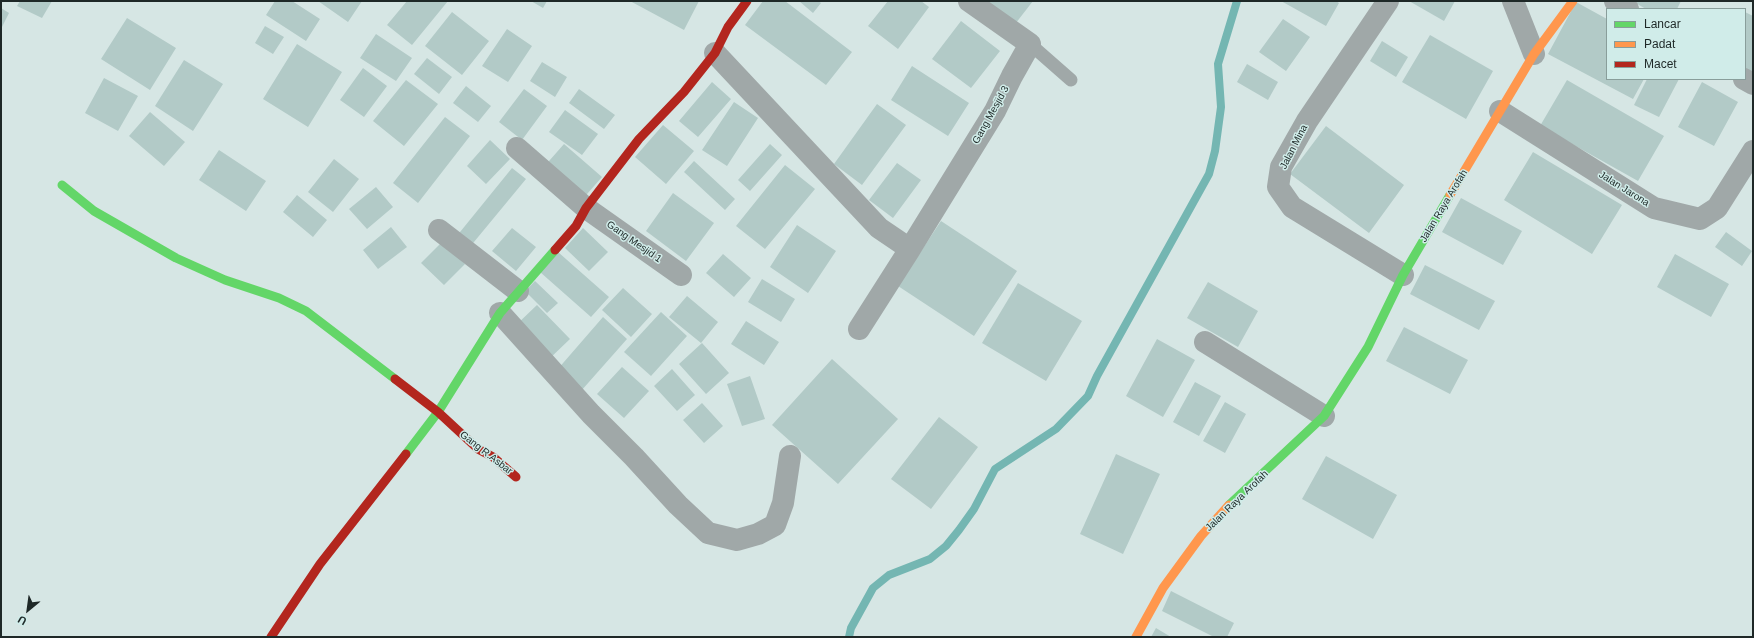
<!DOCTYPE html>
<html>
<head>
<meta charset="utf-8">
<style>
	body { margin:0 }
	#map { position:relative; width:1754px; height:638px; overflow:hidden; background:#d6e6e4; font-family:Arial,sans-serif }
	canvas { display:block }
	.frame { position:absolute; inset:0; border:2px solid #1e2827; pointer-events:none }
	.legend { position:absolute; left:1606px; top:8px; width:140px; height:72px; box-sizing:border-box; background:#d0ece9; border:1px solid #899e9b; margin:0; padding:5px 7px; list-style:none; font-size:12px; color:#1e2827 }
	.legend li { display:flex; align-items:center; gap:8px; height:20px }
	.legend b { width:20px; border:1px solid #899e9b }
	.north { position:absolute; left:8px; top:590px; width:40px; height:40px; -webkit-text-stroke:3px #d0ece9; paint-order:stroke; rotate:209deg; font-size:11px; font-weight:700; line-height:16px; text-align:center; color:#1e2827 }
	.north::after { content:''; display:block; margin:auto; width:14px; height:18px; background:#1e2827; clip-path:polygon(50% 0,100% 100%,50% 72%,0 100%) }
</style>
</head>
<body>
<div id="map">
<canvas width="1754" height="638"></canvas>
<div class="frame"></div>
<ul class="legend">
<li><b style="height:5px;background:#63d668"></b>Lancar</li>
<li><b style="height:5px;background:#ff974d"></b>Padat</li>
<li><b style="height:5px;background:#b3261e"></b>Macet</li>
</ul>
<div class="north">U</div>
</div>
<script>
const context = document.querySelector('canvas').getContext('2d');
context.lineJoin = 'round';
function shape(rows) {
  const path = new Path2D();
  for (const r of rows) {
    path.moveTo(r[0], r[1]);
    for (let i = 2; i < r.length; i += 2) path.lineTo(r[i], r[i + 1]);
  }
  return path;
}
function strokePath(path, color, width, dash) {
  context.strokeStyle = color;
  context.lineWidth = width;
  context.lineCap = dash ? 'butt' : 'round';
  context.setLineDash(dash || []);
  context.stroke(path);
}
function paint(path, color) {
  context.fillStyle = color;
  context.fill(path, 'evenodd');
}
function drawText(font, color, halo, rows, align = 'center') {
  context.font = font + ' Arial,sans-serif';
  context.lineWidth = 3;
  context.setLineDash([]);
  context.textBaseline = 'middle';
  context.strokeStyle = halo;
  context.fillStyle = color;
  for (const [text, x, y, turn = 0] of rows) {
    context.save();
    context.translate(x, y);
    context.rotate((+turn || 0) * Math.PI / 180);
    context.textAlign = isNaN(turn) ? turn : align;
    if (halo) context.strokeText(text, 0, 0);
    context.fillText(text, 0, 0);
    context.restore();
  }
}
strokePath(shape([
	[849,637,851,628,873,588,889,575,930,559,946,546,959,530,974,509,995,469,1056,429,1088,396,1097,376,1209,174,1215,151,1221,107,1218,64,1237,1]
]), '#74b6b2', 8);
paint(shape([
	[20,1,52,1,42,18,17,6],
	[275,1,292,1,320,19,306,41,266,15],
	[318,1,362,1,348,22],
	[407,1,448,1,412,45,387,25],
	[531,1,547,1,543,8],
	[630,1,699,1,684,30],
	[763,1,785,1,852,52,826,85,745,25],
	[799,1,818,1,821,3,813,13],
	[888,1,921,1,929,7,898,49,868,26],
	[977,1,1033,1,1012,28],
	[1281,1,1336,1,1339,3,1326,26],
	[1409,1,1455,1,1444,21],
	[1632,1,1681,1,1677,9,1646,9],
	[1576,2,1607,19,1607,79,1644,79,1633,99,1548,54],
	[1,8,9,13,1,29],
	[452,12,489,41,462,75,425,46],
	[1745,12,1753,16,1753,75,1745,71],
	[127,18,176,48,150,90,101,59],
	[1283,19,1310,37,1286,71,1259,52],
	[961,21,1000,51,971,88,932,59],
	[265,26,284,37,273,54,255,43],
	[507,29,532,46,508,82,482,66],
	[376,34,412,58,396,81,360,58],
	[1430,35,1493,71,1466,119,1402,82],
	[1382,41,1408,57,1396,77,1370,61],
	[297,44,342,72,308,127,263,99],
	[427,58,452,77,439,94,414,74],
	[184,60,223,84,193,131,155,106],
	[542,62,567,77,555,97,530,81],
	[1247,64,1278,82,1268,100,1237,82],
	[912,66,969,103,948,136,891,100],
	[363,68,387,86,364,117,340,100],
	[104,78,138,96,118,131,85,113],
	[1647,79,1679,79,1659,117,1634,105],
	[406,80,438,104,404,146,373,121],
	[1567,80,1664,136,1638,181,1540,126],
	[712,82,731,99,698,137,679,121],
	[1702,82,1738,102,1714,146,1678,127],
	[466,86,491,106,478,122,453,103],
	[524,89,547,106,522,140,499,122],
	[579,89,615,115,604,129,569,103],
	[734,102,758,118,727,166,702,150],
	[877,104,906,125,862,185,834,164],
	[565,110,598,134,582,155,549,132],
	[150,112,185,142,164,166,129,136],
	[445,117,470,136,418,203,393,183],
	[663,125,694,151,666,184,635,157],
	[1326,126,1404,185,1369,233,1290,174],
	[490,140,510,159,486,184,467,166],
	[564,144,602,177,580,202,542,169],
	[770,144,782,155,750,191,738,180],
	[219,150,266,181,246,211,199,180],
	[1533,152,1622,205,1592,254,1504,200],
	[334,159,359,179,333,212,308,192],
	[694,161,735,199,725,210,684,172],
	[897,163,921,180,893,218,869,200],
	[785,165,815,189,765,249,736,226],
	[512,168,526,179,469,248,456,237],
	[376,187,393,207,367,229,349,209],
	[673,193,714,223,686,261,646,231],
	[297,195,327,220,313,237,283,212],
	[1461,198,1522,231,1503,265,1442,232],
	[941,221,1017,271,974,336,898,286],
	[797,225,836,251,808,293,770,267],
	[391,227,407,247,378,269,363,250],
	[512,228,536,247,516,271,492,251],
	[583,228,608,252,589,271,565,248],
	[1726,232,1752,251,1742,266,1715,247],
	[442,242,465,264,444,285,421,263],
	[558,252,609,297,591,317,540,272],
	[723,254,751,278,734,297,706,273],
	[1675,254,1729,284,1711,317,1657,287],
	[1425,265,1495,301,1479,330,1410,294],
	[762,279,795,299,781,322,748,302],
	[535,281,558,303,547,313,525,291],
	[1208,282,1258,311,1238,347,1187,318],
	[1018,283,1082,321,1046,381,982,343],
	[623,288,652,314,631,337,602,310],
	[687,296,718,322,701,343,669,317],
	[537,305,570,339,547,361,514,327],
	[661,312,687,336,651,376,624,352],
	[603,317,627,339,581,391,557,370],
	[746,321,779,342,764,365,731,344],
	[1404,327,1468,360,1450,394,1386,361],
	[1157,339,1195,360,1163,417,1126,396],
	[702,343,729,373,706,394,679,364],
	[832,359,898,419,838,484,772,425],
	[622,367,649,391,624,418,597,394],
	[672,369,695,395,677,411,654,386],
	[750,376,765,419,742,426,727,384],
	[1195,382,1221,396,1199,436,1173,422],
	[1225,402,1246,414,1225,453,1203,441],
	[702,403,723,426,704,443,683,420],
	[939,417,978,447,931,509,891,479],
	[1116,454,1160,474,1123,554,1080,534],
	[1326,456,1397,495,1373,539,1302,499],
	[1171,591,1234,623,1227,637,1214,637,1162,611],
	[1156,628,1171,637,1151,637]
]), '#b2cac7');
strokePath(shape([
	[1030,44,1071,80]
]), '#a0a8a8', 13);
strokePath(shape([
	[1388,1,1307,121,1281,167,1278,187,1292,207,1403,275],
	[1513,1,1534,54],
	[1615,1,1628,9],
	[715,53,879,228,910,249,859,329],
	[1744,79,1753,84],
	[1500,111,1654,208,1700,219,1717,208,1753,151],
	[517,148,586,208,681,275],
	[439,230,518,291],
	[910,249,995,111,1012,76,1030,44,969,1],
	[500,313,591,414,634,457,678,505,708,533,737,540,758,534,775,525,783,503,790,456],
	[1205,342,1324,416]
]), '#a0a8a8', 22);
strokePath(shape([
	[62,185,94,211,176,258,225,280,279,298,306,311,395,379],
	[406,454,438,412,500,313,555,250],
	[1229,505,1324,416,1368,347,1403,275,1450,195]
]), '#63d668', 9);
strokePath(shape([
	[1450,195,1534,54,1573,1],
	[1136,637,1163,588,1201,536,1229,505]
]), '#ff974d', 9);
strokePath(shape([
	[555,250,576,226,586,208,639,139,684,92,715,53,728,27,747,1],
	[395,379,438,412,478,449,493,457,516,477],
	[271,637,320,564,406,454]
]), '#b3261e', 9);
drawText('10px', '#1e2827', '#d0ece9', [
	["Gang Mesjid 3",991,115,-61],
	["Jalan Mina",1294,147,-63],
	["Jalan Jarona",1624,189,32],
	["Jalan Raya Arofah",1444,206,-59],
	["Gang Mesjid 1",634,242,35],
	["Gang R.Asbar",486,453,38],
	["Jalan Raya Arofah",1237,501,-44]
]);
</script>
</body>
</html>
